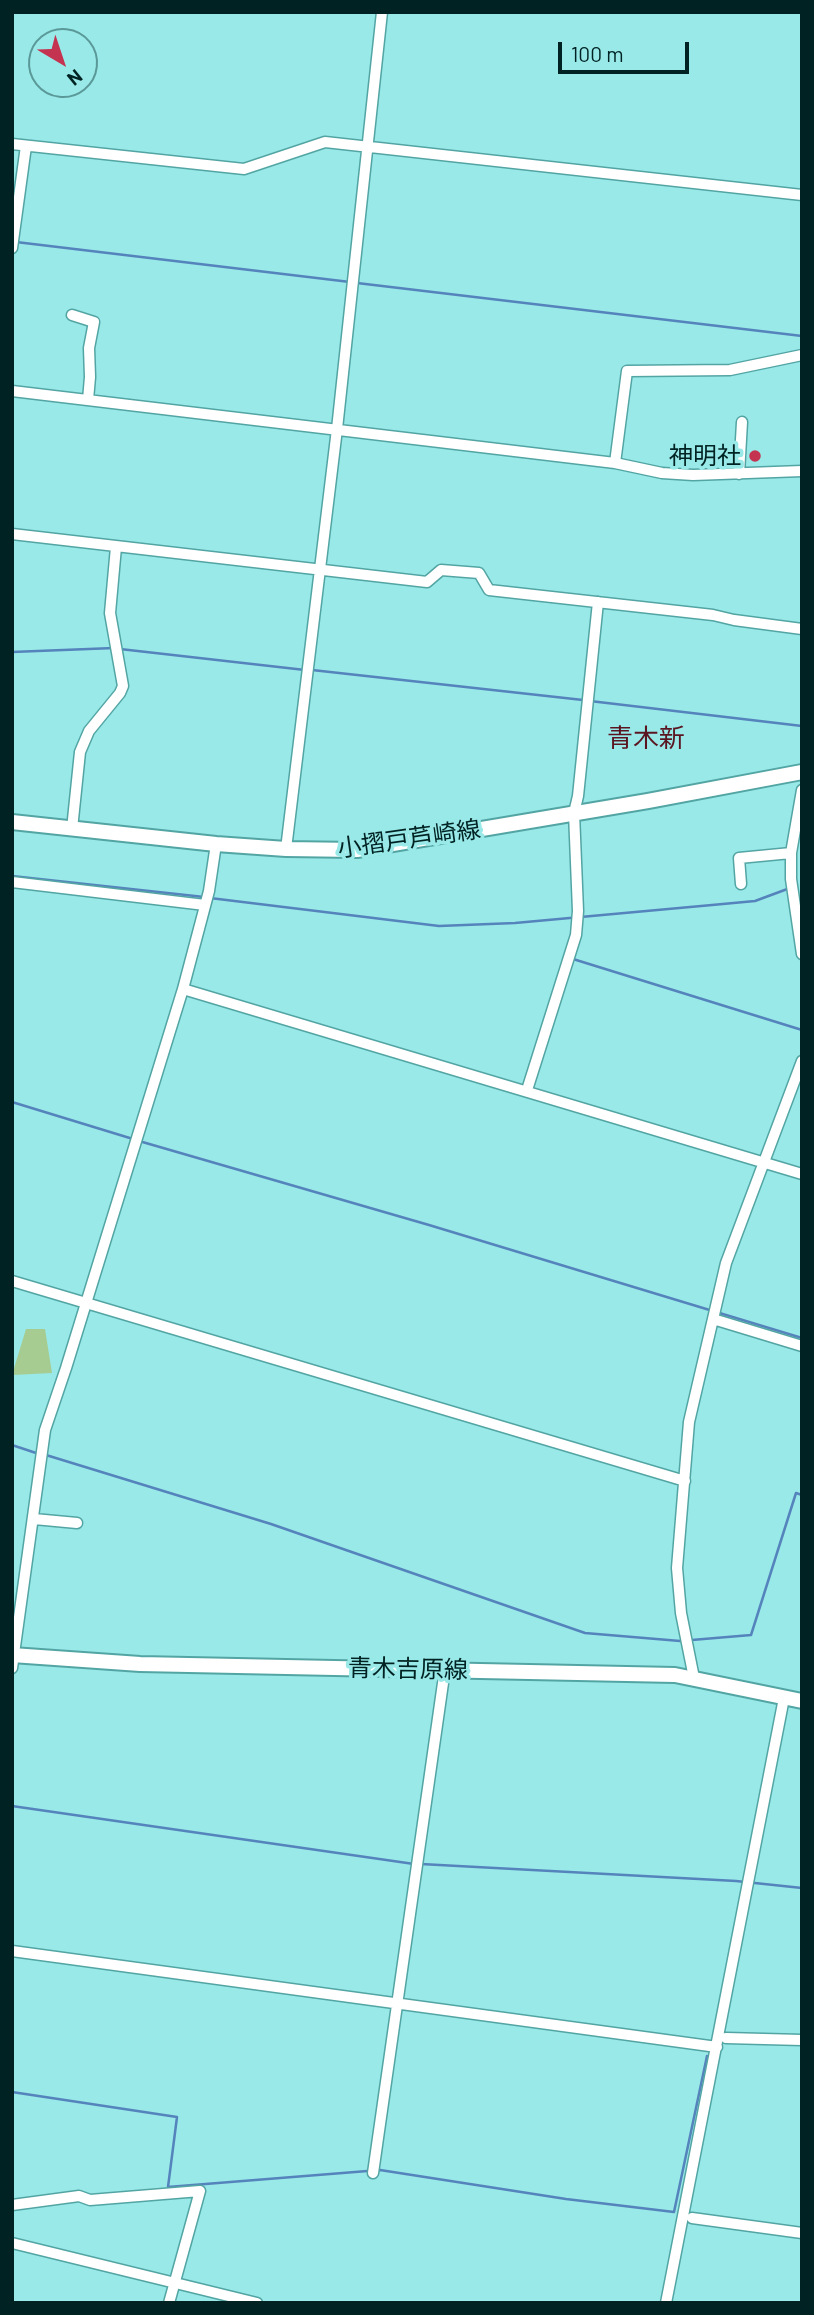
<!DOCTYPE html>
<html>
<head>
<meta charset="utf-8">
<style>
	body { margin:0 }
	#map { position:relative; width:814px; height:2315px; overflow:hidden; background:#98e9e8; font-family:Barlow,sans-serif }
	canvas { display:block }
	.frame { position:absolute; inset:0; border:14px solid #022; pointer-events:none }
	.north { position:absolute; left:28px; top:28px; width:70px; height:70px; box-sizing:border-box; background:#98e9e8; border:2px solid #5b9999; border-radius:50%; rotate:141deg; font-size:19px; font-weight:700; line-height:28px; text-align:center; color:#022 }
	.north::after { content:''; display:block; margin:auto; width:24px; height:32px; background:#c4334f; clip-path:polygon(50% 0,100% 100%,50% 72%,0 100%) }
	.scale { position:absolute; left:558px; top:42px; width:131px; height:32px; box-sizing:border-box; border:4px solid #022; border-top:0; padding-left:9px; font-size:21px; line-height:24px; white-space:nowrap; color:#022; -webkit-text-stroke:5px #98e9e8; paint-order:stroke }
</style>
</head>
<body>
<div id="map">
<canvas width="814" height="2315"></canvas>
<div class="frame"></div>
<div class="north">N</div>
<div class="scale">100 m</div>
</div>
<script>
const context = document.querySelector('canvas').getContext('2d');
context.lineJoin = 'round';
function paint(path, color) {
  context.fillStyle = color;
  context.fill(path, 'evenodd');
}
function shape(rows) {
  const path = new Path2D();
  for (const r of rows) {
    path.moveTo(r[0], r[1]);
    for (let i = 2; i < r.length; i += 2) path.lineTo(r[i], r[i + 1]);
  }
  return path;
}
function strokePath(path, color, width, dash) {
  context.strokeStyle = color;
  context.lineWidth = width;
  context.lineCap = dash ? 'butt' : 'round';
  context.setLineDash(dash || []);
  context.stroke(path);
}
function drawText(font, color, halo, rows, align = 'center') {
  context.font = font + ' Barlow,"Noto Sans JP",sans-serif';
  context.lineWidth = 7;
  context.setLineDash([]);
  context.textBaseline = 'middle';
  context.strokeStyle = halo;
  context.fillStyle = color;
  for (const [text, x, y, turn = 0] of rows) {
    context.save();
    context.translate(x, y);
    context.rotate((+turn || 0) * Math.PI / 180);
    context.textAlign = isNaN(turn) ? turn : align;
    if (halo) context.strokeText(text, 0, 0);
    context.fillText(text, 0, 0);
    context.restore();
  }
}
paint(shape([
	[26,1329,45,1329,52,1373,12,1375]
]), '#a6cc91');
strokePath(shape([
	[16,242,350,282],
	[357,283,802,336],
	[120,649,305,670],
	[12,652,114,648],
	[312,670,583,700],
	[590,701,802,726],
	[12,876,204,897],
	[210,898,439,926,515,923,712,905,755,901,790,888],
	[573,959,802,1030],
	[12,1102,133,1139],
	[139,1141,429,1225,802,1338],
	[12,1445,39,1454],
	[46,1455,271,1524,585,1633,680,1641,751,1635,796,1493,802,1495],
	[12,1806,414,1864],
	[421,1864,736,1881,802,1888],
	[12,2092,177,2117,168,2187,380,2170,566,2199,674,2212,707,2056]
]), '#5583bc', 2.5);
const minor = shape([
	[12,144,244,169,325,142,802,195],
	[12,248,26,146],
	[72,315,94,322,89,348,90,377,88,400],
	[12,391,615,463,662,473,693,475,802,471],
	[615,463,627,371,730,370,802,355],
	[739,474,742,422],
	[12,534,427,582,441,570,479,573,489,590,713,615,734,620,802,629],
	[802,790,791,853,791,879,802,954],
	[72,829,80,752,89,731,120,693,123,686,110,613,116,547],
	[286,849,337,429,382,12],
	[12,882,205,905],
	[741,884,739,858,791,853],
	[183,989,802,1174],
	[527,1090,576,935,578,911,574,813,578,796,598,602],
	[12,1281,685,1481],
	[713,1319,802,1346],
	[34,1519,77,1523],
	[12,1668,45,1430,66,1368,183,989,209,891,216,844],
	[694,1678,681,1613,677,1568,689,1422,726,1263,802,1061],
	[12,1951,717,2047],
	[726,2038,802,2040],
	[373,2173,445,1669],
	[12,2205,79,2196,90,2200,200,2191,169,2303],
	[692,2218,802,2233],
	[12,2243,257,2303],
	[666,2303,784,1698]
]);
const secondary = shape([
	[12,822,216,844,286,849,357,850,648,801,802,772],
	[12,1655,140,1664,675,1675,802,1701]
]);
strokePath(minor, '#53a5a4', 13);
strokePath(secondary, '#53a5a4', 18);
strokePath(minor, '#fff', 10);
strokePath(secondary, '#fff', 14);
for (const [x, y, r, color] of [
	[755,456,7,"#c4334f"]
]) {
  const dot = new Path2D();
  dot.arc(x, y, r, 0, 2 * Math.PI);
  context.fillStyle = color;
  context.fill(dot);
  strokePath(dot, '#98e9e8', 2.5);
}
drawText('24px', '#022', '#98e9e8', [
	["神明社",741,456]
], 'right');
drawText('24px', '#022', '#98e9e8', [
	["小摺戸芦崎線",409,839,-8],
	["青木吉原線",408,1669,1]
]);
drawText('26px', '#5a1521', '#98e9e8', [
	["青木新",646,738]
]);
</script>
</body>
</html>
